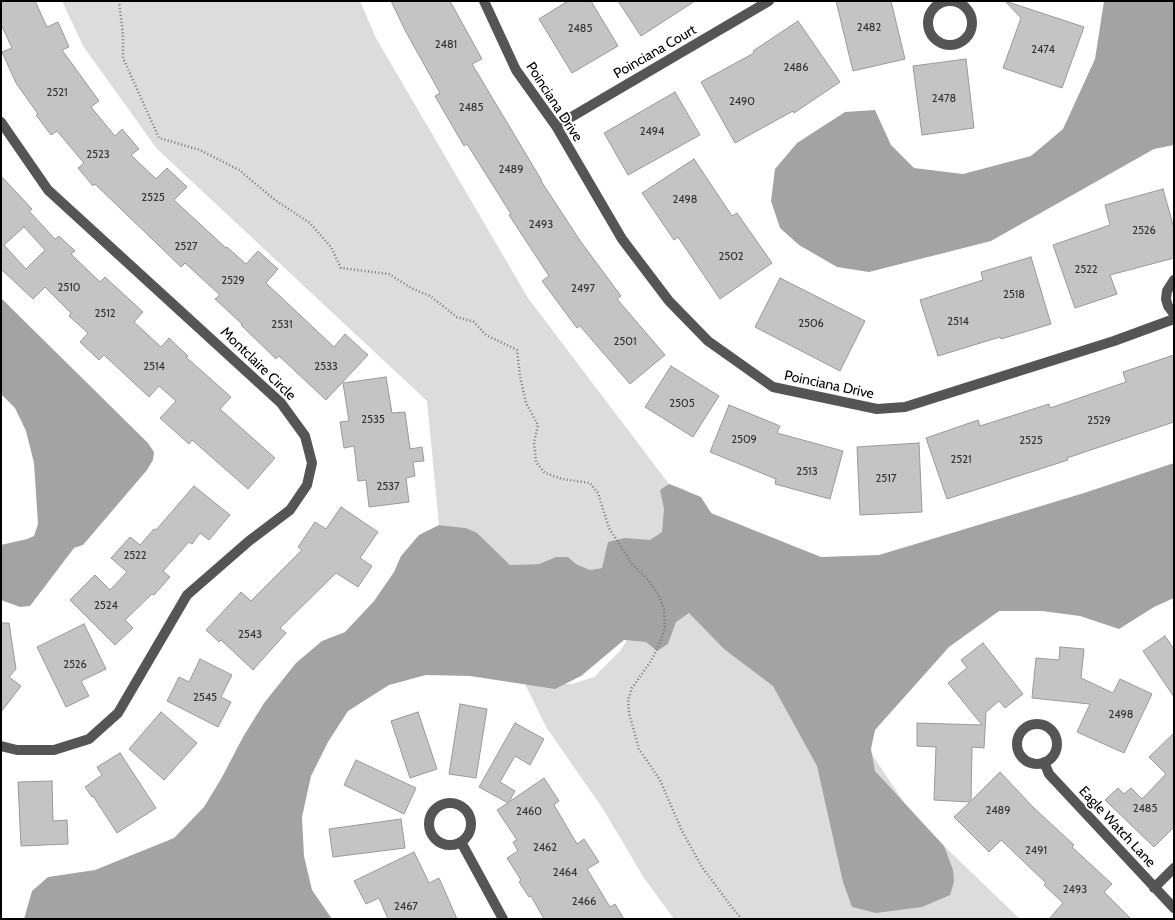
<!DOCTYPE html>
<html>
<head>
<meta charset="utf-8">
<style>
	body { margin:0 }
	#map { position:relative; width:1175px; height:920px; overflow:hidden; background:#fff; font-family:Cabin,sans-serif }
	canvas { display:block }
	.frame { position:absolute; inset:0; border:2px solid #000; pointer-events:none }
</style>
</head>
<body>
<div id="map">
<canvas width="1175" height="920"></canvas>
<div class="frame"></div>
</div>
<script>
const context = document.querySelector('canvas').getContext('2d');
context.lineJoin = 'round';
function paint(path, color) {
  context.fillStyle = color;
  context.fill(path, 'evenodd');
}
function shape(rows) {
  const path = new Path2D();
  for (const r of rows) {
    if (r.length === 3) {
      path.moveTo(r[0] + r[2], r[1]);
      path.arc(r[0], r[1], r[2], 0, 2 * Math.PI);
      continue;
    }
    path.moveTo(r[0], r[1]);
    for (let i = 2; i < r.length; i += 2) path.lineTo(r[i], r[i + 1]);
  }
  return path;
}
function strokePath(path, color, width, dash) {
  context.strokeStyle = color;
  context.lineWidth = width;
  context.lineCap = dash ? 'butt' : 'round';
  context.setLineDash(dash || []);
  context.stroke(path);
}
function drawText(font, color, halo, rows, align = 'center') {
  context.font = font + ' Cabin,sans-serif';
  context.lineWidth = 4;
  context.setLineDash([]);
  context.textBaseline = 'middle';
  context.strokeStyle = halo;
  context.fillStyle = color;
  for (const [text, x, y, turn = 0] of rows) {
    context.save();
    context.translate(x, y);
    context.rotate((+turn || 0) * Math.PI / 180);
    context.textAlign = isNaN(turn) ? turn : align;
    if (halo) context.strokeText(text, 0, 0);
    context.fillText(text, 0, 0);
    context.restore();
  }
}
paint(shape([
	[62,1,360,1,376,38,528,298,669,484,684,489,711,512,907,807,944,846,1020,919,674,919,644,878,603,809,546,727,523,680,546,684,572,684,594,677,620,651,640,620,609,542,602,568,590,570,576,564,568,557,557,557,539,564,510,565,466,528,439,525,427,401,157,149,83,46]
]), '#dcdcdc');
paint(shape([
	[1104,1,1174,1,1174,145,1154,149,991,241,869,272,837,267,799,245,780,228,771,201,775,169,797,143,845,112,875,110,891,145,914,168,963,174,1031,156,1063,129,1095,59],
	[1,298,148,443,154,452,153,460,147,470,83,545,74,548,30,606,20,607,1,600,1,545,27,539,34,536,38,524,34,463,26,431,15,408,1,394],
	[1174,463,1174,598,1154,607,1119,629,1080,616,1042,611,999,611,949,647,875,730,871,749,875,771,944,846,953,870,954,882,950,895,922,907,876,913,852,907,843,882,817,766,773,686,724,649,689,613,676,622,668,644,657,651,646,642,624,640,581,676,555,689,470,676,426,675,389,685,348,711,328,742,311,776,302,817,304,856,312,890,332,919,24,919,32,891,48,877,95,870,174,838,204,807,221,779,243,737,264,703,296,663,322,641,345,632,374,601,394,572,401,556,419,535,439,525,466,528,477,533,510,565,539,564,556,557,568,557,576,564,590,570,602,568,608,542,625,538,650,540,662,532,664,509,660,490,669,484,701,497,711,513,821,557,879,555,1084,493]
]), '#a3a3a3');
const building = shape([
	[1,1,35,1,47,27,58,22,69,47,62,50,99,101,91,107,115,136,122,129,139,149,131,155,156,179,167,168,187,187,174,200,226,248,227,247,246,264,258,251,278,269,266,283,334,347,345,334,368,355,326,400,279,356,276,359,241,325,242,324,215,299,220,295,185,263,181,267,95,184,93,186,78,168,84,163,57,131,51,135,36,115,38,114,16,83,2,52,12,48,1,24,1,1],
	[391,1,450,1,482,59,472,64,542,181,541,181,581,242,621,296,617,299,665,355,630,384,580,326,577,328,542,281,549,276,509,215,511,214,467,144,464,146,435,96,440,93,406,32,391,1],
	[568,1,591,1,618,46,572,73,539,19,568,1],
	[618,1,695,1,641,36,618,1],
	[836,1,891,1,905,59,853,71,836,1],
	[1005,1,1084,27,1062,88,1003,68,1021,18,1005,1],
	[798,21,840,82,794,113,793,111,735,143,701,82,754,53,753,51,798,21],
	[966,59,974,128,922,135,913,66,966,59],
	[675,92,700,135,628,175,604,133,675,92],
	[694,159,732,216,737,213,772,263,720,299,678,237,674,240,642,193,694,159],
	[1,176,32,209,29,211,55,239,59,236,75,251,71,254,100,282,105,277,143,312,134,322,161,347,169,338,188,356,186,357,231,397,220,409,275,458,248,489,192,440,189,444,160,418,176,401,159,386,149,397,104,355,99,360,80,342,88,333,69,316,71,313,45,287,33,299,1,269,1,176],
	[24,227,45,250,26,269,4,245,24,227],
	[1163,189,1174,228,1174,258,1110,275,1117,294,1075,308,1053,245,1110,225,1105,205,1163,189],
	[1031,257,1051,324,1001,339,1000,337,938,356,920,300,983,280,981,272,1031,257],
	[780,278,865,321,840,371,755,327,780,278],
	[1174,355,1174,422,1067,458,1068,460,947,499,926,438,978,420,980,426,1049,404,1050,408,1126,382,1123,372,1174,355],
	[671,366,719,396,693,437,645,407,671,366],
	[386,377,392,413,405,412,410,449,422,447,424,461,413,462,415,476,406,478,409,502,369,507,366,480,358,481,354,446,344,448,340,422,349,421,343,383,386,377],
	[729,405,780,426,777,433,843,451,830,499,775,484,776,479,710,452,729,405],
	[919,443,922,512,860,515,857,447,919,443],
	[194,486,230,515,209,540,200,533,192,544,189,542,163,571,170,577,154,595,152,594,125,620,133,628,115,645,70,600,95,575,110,590,127,572,111,558,130,537,140,545,154,529,156,530,194,486],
	[341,507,378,532,360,558,372,566,358,587,336,573,280,628,286,633,253,670,221,640,219,642,206,630,241,592,251,601,302,550,298,547,315,522,326,529,341,507],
	[1,623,9,623,16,669,9,677,21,686,1,712,1,623],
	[84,624,106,669,81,681,89,696,66,707,37,647,84,624],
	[1165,636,1174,649,1174,697,1143,651,1165,636],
	[983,643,1023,694,1005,708,999,701,986,712,984,748,972,747,971,801,1000,772,1034,808,1074,845,1072,847,1112,884,1104,892,1131,919,1049,919,1063,903,1044,885,1046,883,1001,840,989,852,954,817,970,802,934,800,936,747,917,746,917,723,982,725,948,683,967,668,961,660,983,643],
	[1060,647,1084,649,1081,678,1113,693,1120,679,1152,694,1124,753,1077,732,1090,704,1032,698,1036,658,1059,660,1060,647],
	[200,659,232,675,221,697,231,702,218,727,167,701,179,677,189,682,200,659],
	[460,704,487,709,476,778,449,774,460,704],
	[161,712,197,743,164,780,129,749,161,712],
	[418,712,437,769,410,778,391,721,418,712],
	[515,723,544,739,530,765,515,756,500,782,515,791,509,802,544,778,559,801,554,805,577,844,584,839,599,862,587,869,610,907,615,904,624,919,544,919,531,896,529,897,519,882,521,880,507,858,518,851,513,842,517,840,497,810,508,803,479,787,515,723],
	[1174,733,1174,827,1154,847,1105,800,1118,788,1124,794,1131,788,1142,799,1166,774,1149,757,1174,733],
	[120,753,156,808,117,833,93,796,92,797,85,787,102,775,97,767,120,753],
	[356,760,416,788,404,814,344,785,356,760],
	[52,781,53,821,67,820,68,844,21,846,18,782,52,781],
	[401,819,405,848,333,857,329,829,401,819],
	[414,852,429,883,439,878,457,919,388,919,379,898,366,904,354,881,414,852]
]);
paint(building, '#c4c4c4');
strokePath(building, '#999', 1);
strokePath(shape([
	[119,1,123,35,123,58,159,138,200,150,239,170,275,200,310,223,331,247,341,268,389,274,411,288,430,296,457,317,474,322,486,335,517,350,520,376,526,403,538,425,534,442,536,462,545,473,562,479,590,483,598,493,609,528,632,564,648,580,658,594,664,609,665,627,660,643,651,661,632,688,628,700,629,713,639,749,660,780,682,831,702,867,734,910,742,919]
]), '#777', 2.5, [1, 2.5]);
strokePath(shape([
	[484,1,516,70,556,126,622,239,669,301,708,341,773,387,877,409,905,407,1114,341,1174,319],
	[950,23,22],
	[1,122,48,190,281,403,305,436,312,463,307,485,290,510,249,541,187,595,118,713,89,739,54,750,17,750,1,746],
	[556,126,769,1],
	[1174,280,1167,291,1166,299,1168,306,1174,314],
	[1037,744,20],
	[1044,762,1049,774,1174,908],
	[450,824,21],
	[461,842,503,919],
	[1154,888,1174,868]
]), '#555', 10);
drawText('11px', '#313131', null, [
	["2482",869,28],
	["2485",580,29],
	["2481",446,45],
	["2474",1043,50],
	["2486",796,68],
	["2521",57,93],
	["2478",944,99],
	["2490",742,102],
	["2485",471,108],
	["2494",652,132],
	["2523",98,155],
	["2489",511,170],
	["2525",153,198],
	["2498",685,200],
	["2493",541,225],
	["2526",1144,231],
	["2527",186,247],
	["2502",731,257],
	["2522",1086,270],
	["2529",233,281],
	["2510",69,288],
	["2497",583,289],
	["2518",1014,295],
	["2512",105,314],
	["2514",958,322],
	["2506",811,324],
	["2531",282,325],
	["2501",625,342],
	["2514",154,367],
	["2533",326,367],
	["2505",682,404],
	["2535",373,420],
	["2529",1099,421],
	["2509",744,440],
	["2525",1031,441],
	["2521",961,460],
	["2513",807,472],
	["2517",886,479],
	["2537",388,487],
	["2522",135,556],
	["2524",106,606],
	["2543",250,635],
	["2526",75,665],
	["2545",205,698],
	["2498",1121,715],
	["2485",1145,809],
	["2489",998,811],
	["2460",529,812],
	["2462",545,848],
	["2491",1036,851],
	["2464",565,873],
	["2493",1075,890],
	["2466",584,902],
	["2467",406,907]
]);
drawText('14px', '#000', '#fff', [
	["Poinciana Court",655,52,-30],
	["Poinciana Drive",554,102,57],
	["Montclaire Circle",258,364,44],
	["Poinciana Drive",829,385,12],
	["Eagle Watch Lane",1117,827,47]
]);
</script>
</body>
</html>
